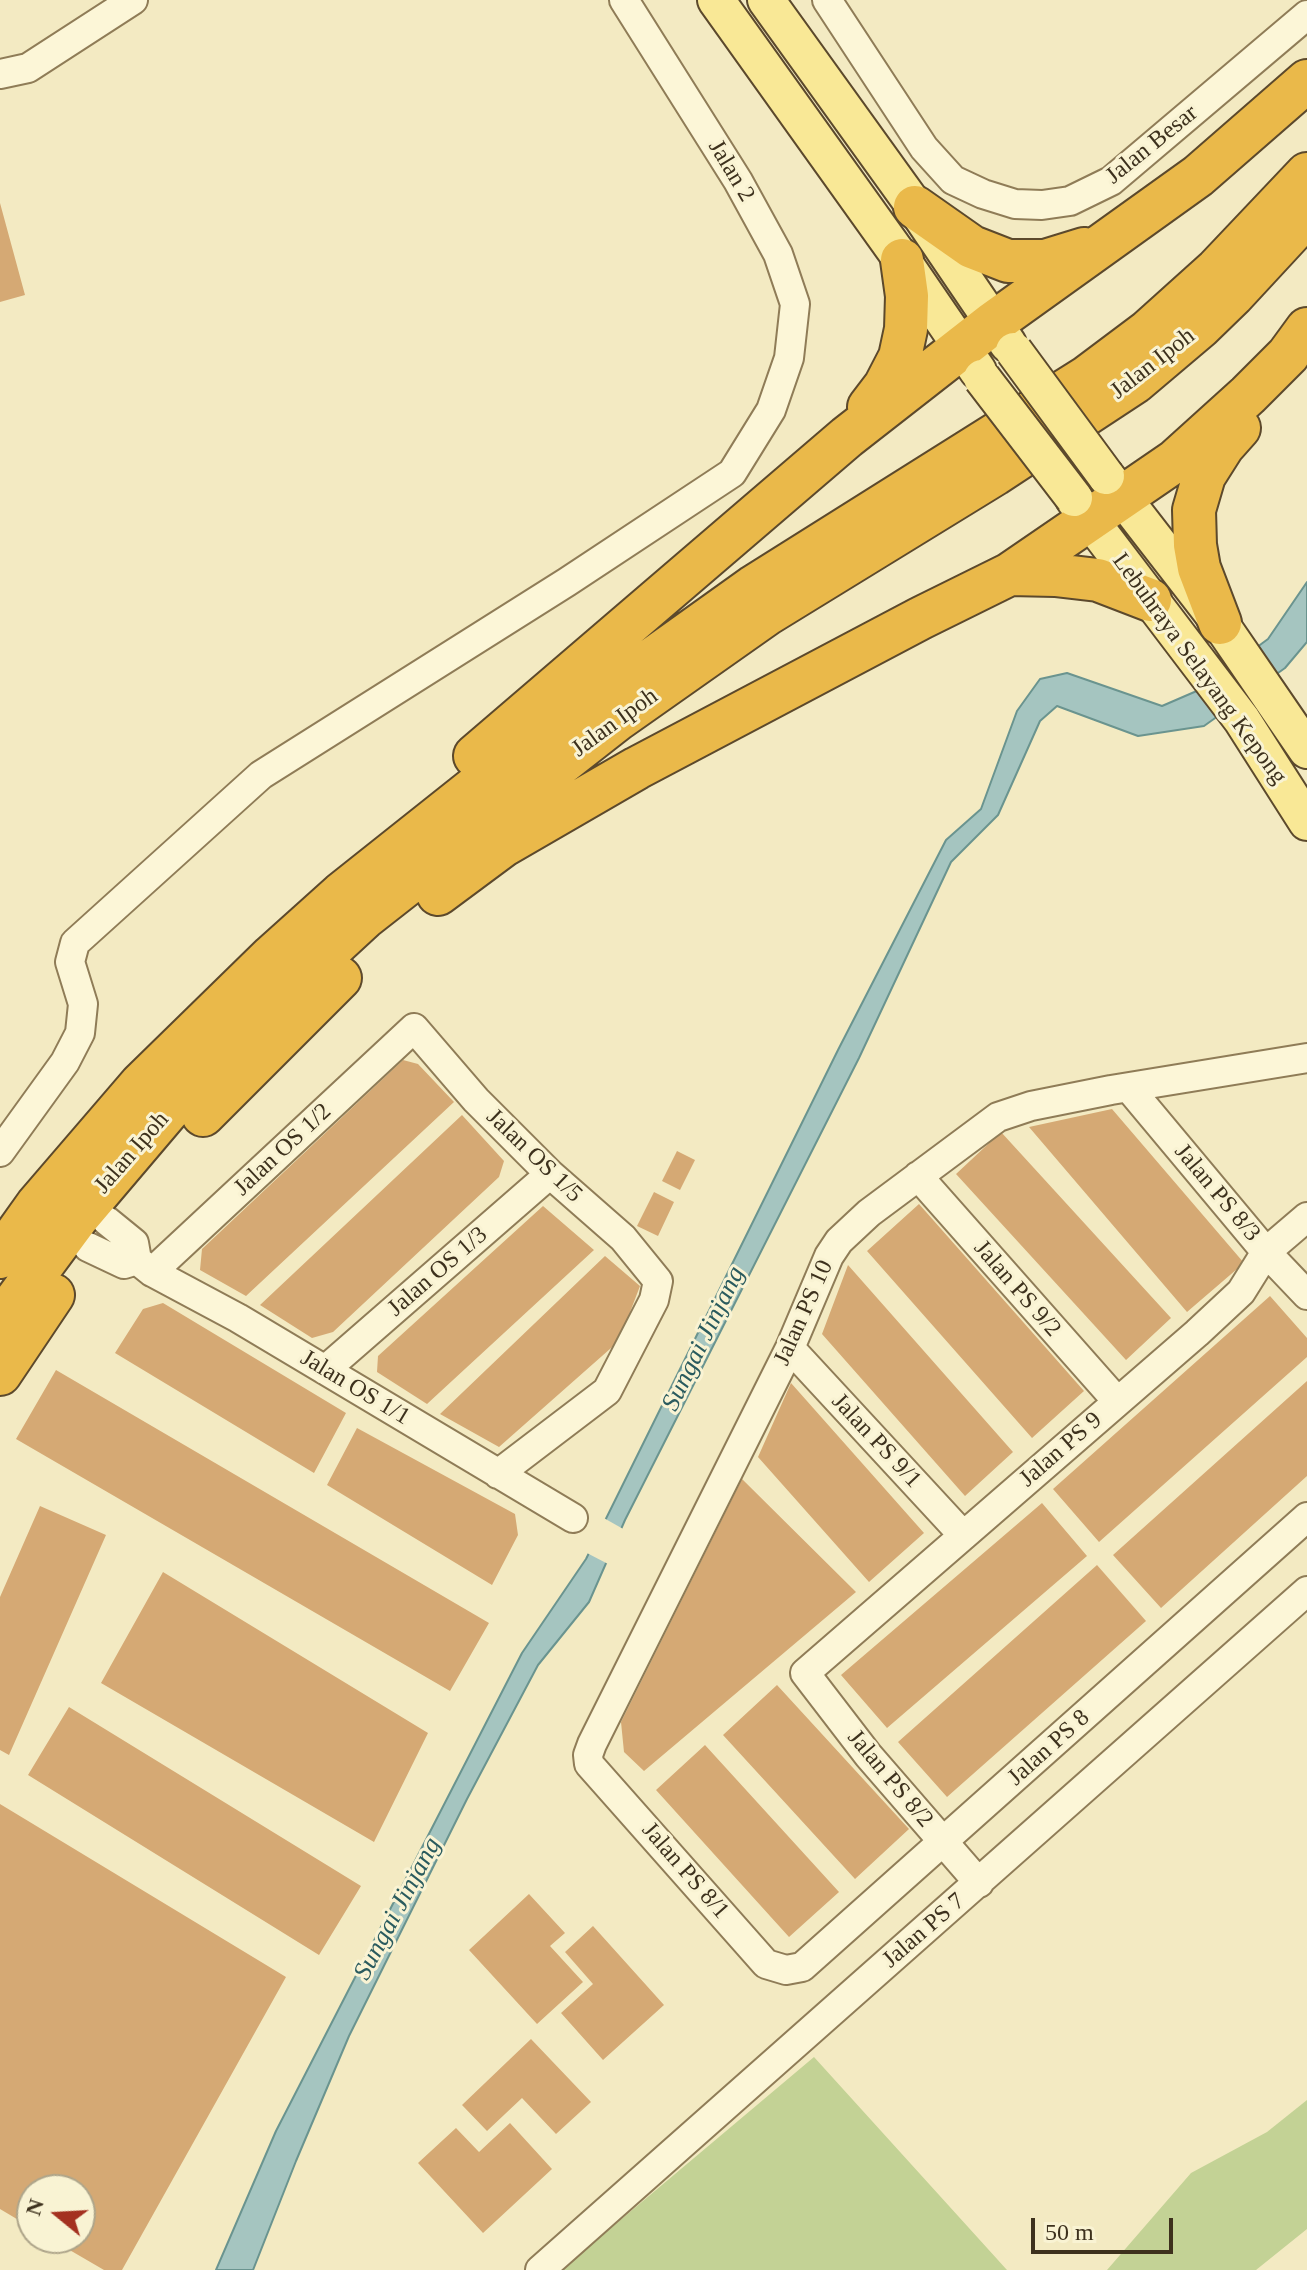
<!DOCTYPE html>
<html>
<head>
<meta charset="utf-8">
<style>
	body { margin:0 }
	#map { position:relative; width:1307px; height:2270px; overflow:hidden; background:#f3eac2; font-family:"Times New Roman",serif }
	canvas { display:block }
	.north { position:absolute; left:16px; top:2174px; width:80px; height:80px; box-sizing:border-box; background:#f9f3d3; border:2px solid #aea58a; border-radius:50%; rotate:288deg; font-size:22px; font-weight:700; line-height:32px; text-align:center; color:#3d311d }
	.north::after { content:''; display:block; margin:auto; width:28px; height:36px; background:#a43120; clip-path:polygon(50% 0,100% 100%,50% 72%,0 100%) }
	.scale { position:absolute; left:1031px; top:2218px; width:142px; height:36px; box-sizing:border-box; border:4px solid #3d311d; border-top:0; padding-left:10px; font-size:24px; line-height:28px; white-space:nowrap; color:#3d311d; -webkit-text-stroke:6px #f9f3d3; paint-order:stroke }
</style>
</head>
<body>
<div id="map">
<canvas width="1307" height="2270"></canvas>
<div class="north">N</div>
<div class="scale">50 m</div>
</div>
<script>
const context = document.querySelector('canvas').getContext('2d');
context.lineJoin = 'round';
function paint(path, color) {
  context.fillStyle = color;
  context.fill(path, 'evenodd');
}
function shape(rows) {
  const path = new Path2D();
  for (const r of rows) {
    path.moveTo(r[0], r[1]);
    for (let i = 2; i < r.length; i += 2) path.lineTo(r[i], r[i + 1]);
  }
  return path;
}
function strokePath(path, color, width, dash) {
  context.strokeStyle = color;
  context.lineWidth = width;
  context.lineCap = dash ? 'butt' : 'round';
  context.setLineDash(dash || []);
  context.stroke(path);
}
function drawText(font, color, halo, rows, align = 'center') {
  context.font = font + ' "Times New Roman",serif';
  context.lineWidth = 6;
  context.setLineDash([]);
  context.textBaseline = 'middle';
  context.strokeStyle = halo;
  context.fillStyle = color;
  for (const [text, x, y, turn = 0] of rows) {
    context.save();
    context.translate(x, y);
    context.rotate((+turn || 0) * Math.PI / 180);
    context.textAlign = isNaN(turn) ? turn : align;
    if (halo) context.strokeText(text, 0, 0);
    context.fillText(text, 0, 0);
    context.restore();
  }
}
paint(shape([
	[814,2057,1007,2270,561,2270],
	[1307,2100,1307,2229,1256,2270,1107,2270,1191,2173,1267,2132]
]), '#c3d295');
const water = shape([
	[1307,582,1307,642,1285,668,1204,726,1138,736,1057,706,1040,721,998,815,951,862,859,1058,625,1520,589,1602,538,1665,467,1799,349,2036,296,2161,253,2270,216,2270,276,2131,522,1653,586,1559,838,1050,946,840,981,809,1017,711,1040,679,1067,673,1162,706,1199,690,1268,639,1307,582]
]);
paint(water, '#a5c5c0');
strokePath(water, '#6a948f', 2);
paint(shape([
	[602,1517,625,1530,610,1565,585,1552]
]), '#f3eac2');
paint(shape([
	[0,203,25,295,0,302],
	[403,1060,418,1064,454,1102,246,1296,200,1270,202,1249],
	[1112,1109,1244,1263,1187,1312,1029,1127],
	[462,1115,504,1161,499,1177,333,1332,312,1338,260,1305],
	[1001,1132,1171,1318,1126,1360,956,1174],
	[677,1151,695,1160,680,1190,662,1181],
	[654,1192,674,1202,658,1236,637,1226],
	[919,1204,1084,1391,1032,1438,867,1251],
	[543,1206,594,1250,427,1404,377,1372,378,1356],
	[605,1256,640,1286,619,1341,499,1447,440,1414],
	[848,1265,1013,1452,965,1496,822,1334],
	[1270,1296,1307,1338,1307,1357,1099,1542,1053,1489],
	[163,1303,346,1413,314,1473,115,1353,143,1309],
	[56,1370,489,1623,450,1691,16,1439],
	[1307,1381,1307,1476,1161,1608,1113,1555],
	[791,1383,924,1533,869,1582,758,1457],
	[357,1428,515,1514,518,1535,492,1585,327,1485],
	[742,1479,856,1592,644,1771,624,1752,621,1722],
	[1042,1503,1087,1556,887,1728,841,1675],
	[40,1506,106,1535,9,1755,0,1750,0,1597],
	[1097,1565,1146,1621,947,1797,898,1742],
	[163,1572,428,1733,374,1842,101,1683],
	[777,1685,909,1829,855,1879,723,1735],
	[69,1707,361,1886,319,1955,28,1775],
	[705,1745,839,1892,789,1937,656,1790],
	[0,1804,286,1977,122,2270,104,2270,49,2238,80,2238,80,2190,32,2190,32,2228,0,2209],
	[529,1894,565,1933,550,1946,583,1982,537,2024,469,1950],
	[593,1926,664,2005,603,2060,561,2013,593,1984,565,1952],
	[531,2039,591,2102,556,2134,522,2098,487,2131,462,2105],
	[510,2123,552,2169,483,2233,418,2163,456,2128,479,2152]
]), '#d5a974');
const minor = shape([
	[827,0,924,148,953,180,983,194,1015,204,1042,205,1070,201,1111,181,1307,15],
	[0,74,28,68,133,0],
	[1307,1058,1111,1090,1031,1106,998,1117,869,1213,839,1241,829,1256,790,1348,592,1744,588,1755,589,1764,766,1964,786,1970,802,1967,1307,1517],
	[1129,1088,1266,1252,1307,1295],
	[0,1152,65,1062,80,1033,83,1004,70,962,75,943,261,775,567,582,732,473,771,410,789,358,795,304,778,254,738,181,624,0],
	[918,1176,1117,1401],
	[107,1221,134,1243,137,1260,152,1272,238,1318,573,1518],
	[88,1247,124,1264,137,1260],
	[152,1272,414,1028,476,1100,550,1174,623,1238,658,1281,654,1300,607,1391,498,1474],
	[790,1348,962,1534],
	[325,1370,550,1174],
	[979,1883,868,1755,805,1673,1197,1333,1241,1292,1266,1252,1307,1217],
	[540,2270,1307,1591]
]);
const major = shape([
	[716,0,902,260,978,371],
	[766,0,915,207,1008,344],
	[1106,476,1220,623,1307,750],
	[1074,499,1242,720,1307,822]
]);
const highway = shape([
	[915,207,972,247,1008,261,1045,261,1084,249],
	[869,407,885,386,900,357,906,329,907,296,902,260],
	[1010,574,1055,575,1098,580,1150,600],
	[1220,623,1199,568,1195,545,1194,510,1204,476,1223,446,1239,428],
	[475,756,847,437,993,323,1198,176,1307,81],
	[438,894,504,845,637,768,921,618,1010,574,1175,461,1248,395,1288,355,1307,329],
	[203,1115,340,978],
	[0,1257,37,1205,141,1084,272,956,341,894,497,770,753,587,1087,377,1147,332,1217,269,1307,174],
	[0,1322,77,1218,167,1112,249,1024,364,918,618,719,767,614,995,474,1135,382,1200,327,1233,295,1307,215],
	[0,1374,53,1295]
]);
strokePath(minor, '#8f7c57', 32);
strokePath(major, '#5c492c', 40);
strokePath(highway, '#5c492c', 46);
strokePath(minor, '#fcf6d7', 28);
strokePath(major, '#f9e896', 36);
strokePath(highway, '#eab94a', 42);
const majorBridge = shape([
	[1014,351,1106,476],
	[982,378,1074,498]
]);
strokePath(majorBridge, '#5c492c', 40, []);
strokePath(majorBridge, '#f9e896', 36);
drawText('24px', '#3d311d', '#f9f3d3', [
	["Jalan Besar",1152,145,-39],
	["Jalan 2",731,171,59],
	["Jalan Ipoh",1153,364,-38],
	["Lebuhraya Selayang Kepong",1199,669,54],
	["Jalan Ipoh",615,723,-36],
	["Jalan OS 1/2",283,1150,-43],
	["Jalan Ipoh",132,1153,-49],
	["Jalan OS 1/5",534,1156,44],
	["Jalan PS 8/3",1217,1193,50],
	["Jalan OS 1/3",438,1272,-41],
	["Jalan PS 9/2",1017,1289,49],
	["Jalan PS 10",804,1313,-66],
	["Jalan OS 1/1",355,1388,31],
	["Jalan PS 9/1",876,1441,47],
	["Jalan PS 9",1061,1450,-41],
	["Jalan PS 8",1049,1748,-42],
	["Jalan PS 8/2",890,1779,50],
	["Jalan PS 8/1",685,1871,49],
	["Jalan PS 7",924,1931,-41]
]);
drawText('italic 26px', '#2a5b5e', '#f9f3d3', [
	["Sungai Jinjang",704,1339,-64],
	["Sungai Jinjang",398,1909,-62]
]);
</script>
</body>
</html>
